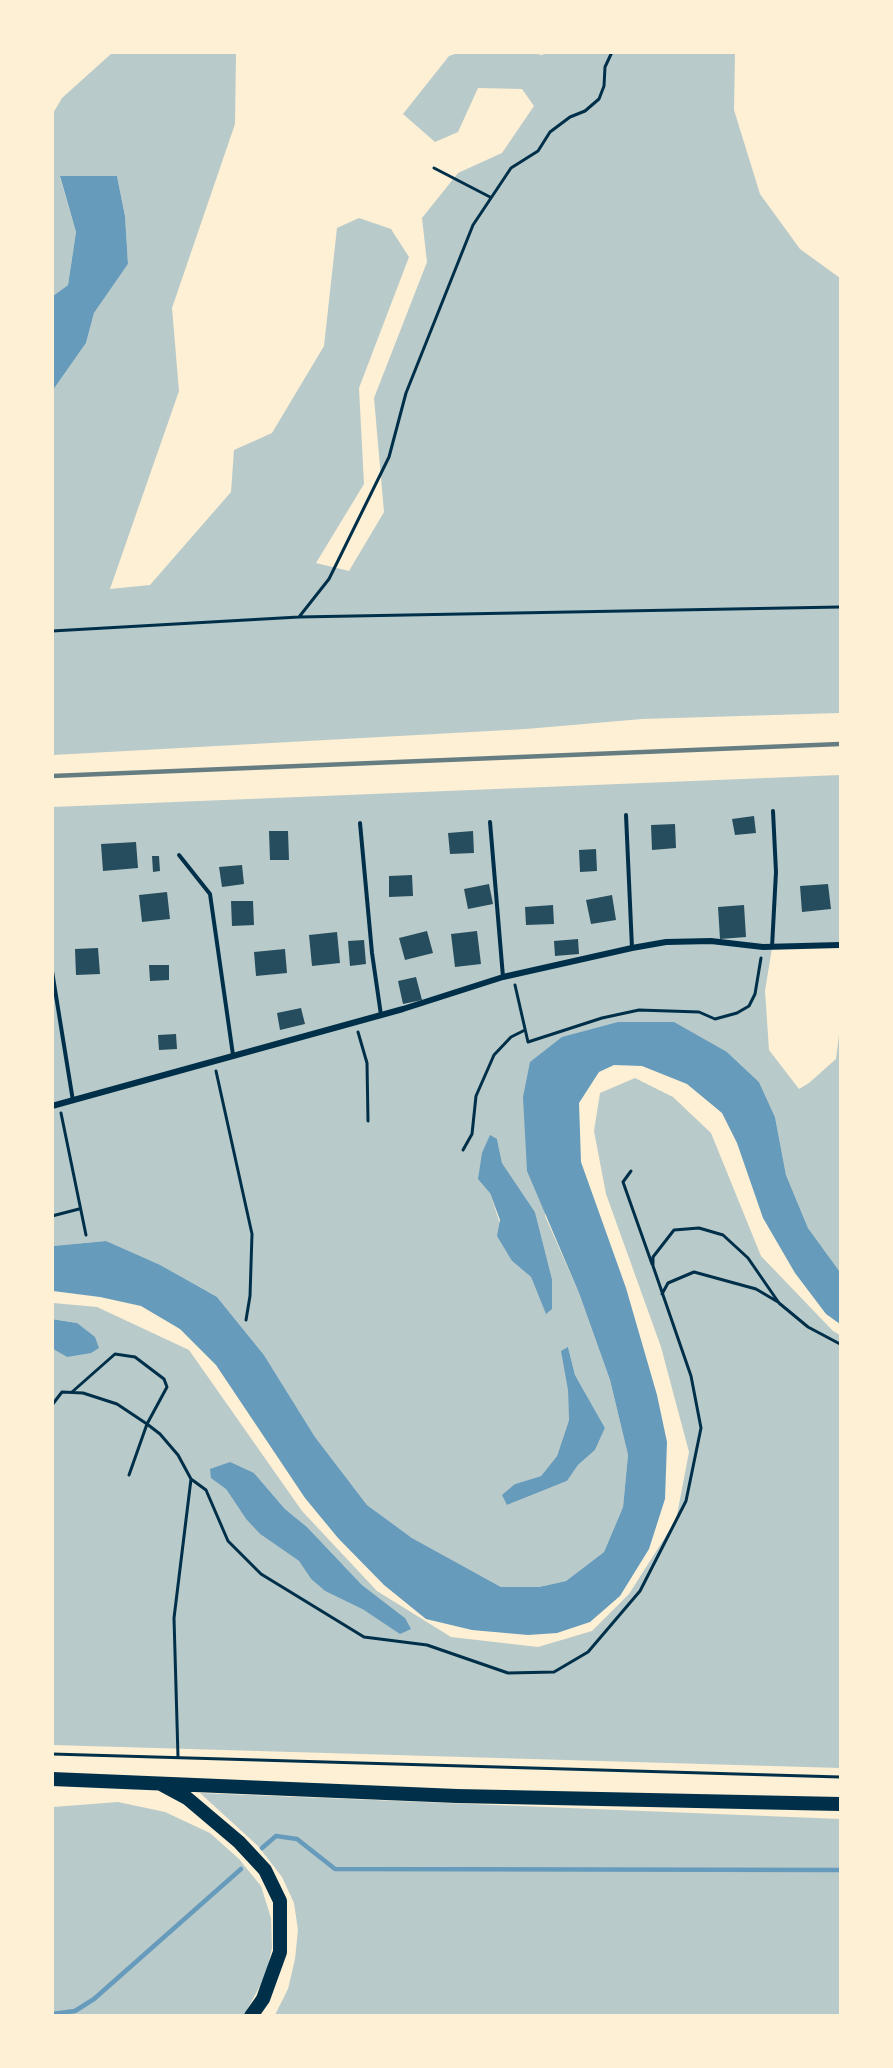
<!DOCTYPE html>
<html>
<head>
<meta charset="utf-8">
<style>
	body { margin:0 }
	#map { position:relative; width:893px; height:2068px; overflow:hidden; background:#fdf0d5; font-family:"Source Serif 4",serif }
	canvas { display:block }
	.frame { position:absolute; inset:0; border:54px solid #fdf0d5; pointer-events:none }
</style>
</head>
<body>
<div id="map">
<canvas width="893" height="2068"></canvas>
<div class="frame"></div>
</div>
<script>
const context = document.querySelector('canvas').getContext('2d');
context.lineJoin = 'round';
function paint(path, color) {
  context.fillStyle = color;
  context.fill(path, 'evenodd');
}
function shape(rows) {
  const path = new Path2D();
  for (const r of rows) {
    path.moveTo(r[0], r[1]);
    for (let i = 2; i < r.length; i += 2) path.lineTo(r[i], r[i + 1]);
  }
  return path;
}
function strokePath(path, color, width, dash) {
  context.strokeStyle = color;
  context.lineWidth = width;
  context.lineCap = dash ? 'butt' : 'round';
  context.setLineDash(dash || []);
  context.stroke(path);
}
paint(shape([
	[461,52,528,52,542,55,547,52,735,53,734,110,760,194,800,249,840,278,840,713,642,719,526,729,53,755,53,390,86,343,94,313,128,264,125,216,117,176,60,177,76,232,68,285,53,296,52,115,62,98,112,53,236,53,235,124,172,308,179,391,110,589,150,585,231,492,234,450,272,433,324,346,337,228,359,218,391,229,409,257,359,388,364,484,316,563,349,571,384,512,374,398,427,262,422,218,458,173,502,153,534,106,522,89,478,88,458,132,435,142,403,114,449,56],
	[840,775,840,945,772,948,765,991,769,1050,799,1089,809,1083,836,1059,840,1027,840,1272,808,1228,786,1175,775,1117,759,1082,727,1052,562,1037,545,1216,579,1293,610,1380,628,1455,623,1507,604,1552,566,1581,539,1587,501,1587,412,1538,367,1505,315,1437,264,1355,217,1297,106,1241,53,1246,52,807],
	[497,1139,502,1163,535,1212,552,1279,546,1313,531,1277,512,1261,490,1193],
	[568,1347,575,1375,605,1428,595,1450,578,1465,567,1481,507,1505,515,1484,541,1476,557,1456,569,1420],
	[635,1078,673,1097,711,1133,761,1256,833,1331,840,1335,840,1768,53,1745,53,1349,67,1357,77,1323,53,1319,53,1303,97,1307,189,1350,302,1511,377,1591,451,1637,538,1647,592,1631,629,1594,676,1520,689,1452,661,1347,606,1194,594,1131,600,1093],
	[254,1473,285,1509,307,1527,362,1585,405,1618,364,1610,325,1591,311,1579,299,1561,260,1534,246,1519,226,1489],
	[200,1793,840,1819,840,2015,275,2015,288,1989,295,1959,298,1930,294,1903,282,1877,258,1846],
	[118,1802,165,1812,210,1833,239,1859,261,1886,271,1918,272,1948,266,1975,244,2015,53,2016,53,1807]
]), '#b9caca');
paint(shape([
	[60,176,117,176,125,216,128,264,94,313,86,343,53,390,53,296,68,285,76,232],
	[618,1022,674,1022,727,1052,759,1082,775,1117,786,1175,808,1228,840,1272,840,1324,826,1314,795,1273,763,1218,737,1143,722,1113,687,1084,642,1066,614,1065,599,1072,579,1103,581,1162,626,1288,657,1395,667,1442,665,1499,649,1549,620,1596,590,1622,557,1633,528,1635,472,1630,426,1619,384,1585,338,1538,305,1498,216,1365,180,1329,141,1306,100,1297,53,1291,53,1246,106,1241,160,1265,217,1297,264,1355,315,1437,367,1505,412,1538,501,1587,539,1587,566,1581,604,1552,623,1507,628,1455,610,1380,579,1293,527,1171,523,1097,530,1062,562,1037],
	[490,1135,497,1139,502,1163,535,1212,552,1279,552,1309,546,1314,531,1277,512,1261,497,1236,500,1220,490,1193,478,1179,482,1153],
	[52,1319,77,1323,95,1337,99,1348,91,1353,67,1357,53,1349],
	[568,1347,575,1375,605,1428,595,1450,578,1465,567,1481,507,1505,502,1495,515,1484,541,1476,557,1456,569,1420,568,1390,561,1351],
	[230,1462,254,1473,285,1509,307,1527,362,1585,405,1618,411,1629,400,1634,364,1610,325,1591,311,1579,299,1561,260,1534,246,1519,226,1489,211,1478,210,1469]
]), '#669bbc');
strokePath(shape([
	[262,1848,276,1836,297,1839,335,1869,840,1870],
	[52,2014,75,2011,94,1999,241,1869]
]), '#669bbc', 4.5);
paint(shape([
	[754,816,756,833,735,835,732,819],
	[675,824,676,848,652,850,651,825],
	[269,831,288,831,289,860,270,860],
	[473,831,474,853,450,854,448,833],
	[136,842,138,868,103,871,101,844],
	[596,849,597,871,580,872,579,850],
	[152,856,159,856,160,871,153,872],
	[242,865,244,884,222,887,219,867],
	[412,875,413,896,389,897,389,876],
	[489,884,493,904,468,909,464,889],
	[828,884,831,909,802,912,800,886],
	[167,892,170,919,142,922,139,895],
	[612,895,616,920,591,924,586,900],
	[231,901,253,901,254,925,232,926],
	[553,905,554,924,526,925,525,907],
	[744,905,746,937,720,939,718,907],
	[427,931,433,953,405,960,399,938],
	[477,931,481,964,455,967,451,934],
	[337,932,340,963,312,966,309,935],
	[578,939,579,954,555,956,554,941],
	[364,940,366,964,350,966,348,941],
	[98,948,100,974,76,975,75,949],
	[285,949,287,973,256,976,254,952],
	[149,965,169,965,169,980,150,981],
	[416,977,422,1000,403,1004,398,981],
	[301,1008,305,1024,280,1030,277,1013],
	[176,1034,177,1049,159,1050,158,1035]
]), '#264d5e');
strokePath(shape([
	[434,168,490,197],
	[299,617,329,579,389,457,406,393,473,225,511,168,538,151,550,132,570,117,585,111,599,99,604,86,605,67,612,52],
	[52,631,299,617,840,607],
	[515,985,528,1042,602,1018,639,1010,699,1012,715,1019,737,1013,749,1006,755,994,761,958],
	[358,1032,367,1063,368,1121],
	[216,1071,252,1234,250,1296,246,1320],
	[61,1113,86,1235],
	[463,1150,472,1134,476,1096,494,1055,511,1037,525,1030],
	[631,1171,623,1182,652,1264],
	[52,1216,79,1209],
	[662,1294,668,1283,694,1272,756,1289,778,1302],
	[72,1392,115,1354,135,1357,164,1379,167,1387,147,1424,129,1475],
	[52,1405,62,1392,83,1393,117,1404,147,1424,160,1434,178,1455,191,1479,206,1490,228,1541,261,1574,364,1637,427,1645,508,1673,554,1672,588,1652,640,1591,686,1501,701,1428,691,1376,653,1266,653,1257,674,1230,699,1228,723,1235,748,1258,779,1303,808,1327,840,1344],
	[52,1754,840,1777],
	[178,1757,174,1618,191,1479]
]), '#003049', 3);
strokePath(shape([
	[626,815,632,948],
	[490,822,503,977],
	[360,823,372,953,381,1015],
	[179,855,210,894,233,1055],
	[772,947,776,872,773,811],
	[52,971,73,1101]
]), '#003049', 4);
strokePath(shape([
	[52,1106,403,1009,503,977,632,948,666,942,711,941,763,947,840,945]
]), '#003049', 6);
strokePath(shape([
	[52,1779,457,1796,840,1804],
	[161,1784,187,1798,239,1842,265,1870,280,1901,280,1952,263,1999,251,2016]
]), '#003049', 14);
strokePath(shape([
	[52,776,840,744]
]), '#657d81', 4.5);
</script>
</body>
</html>
